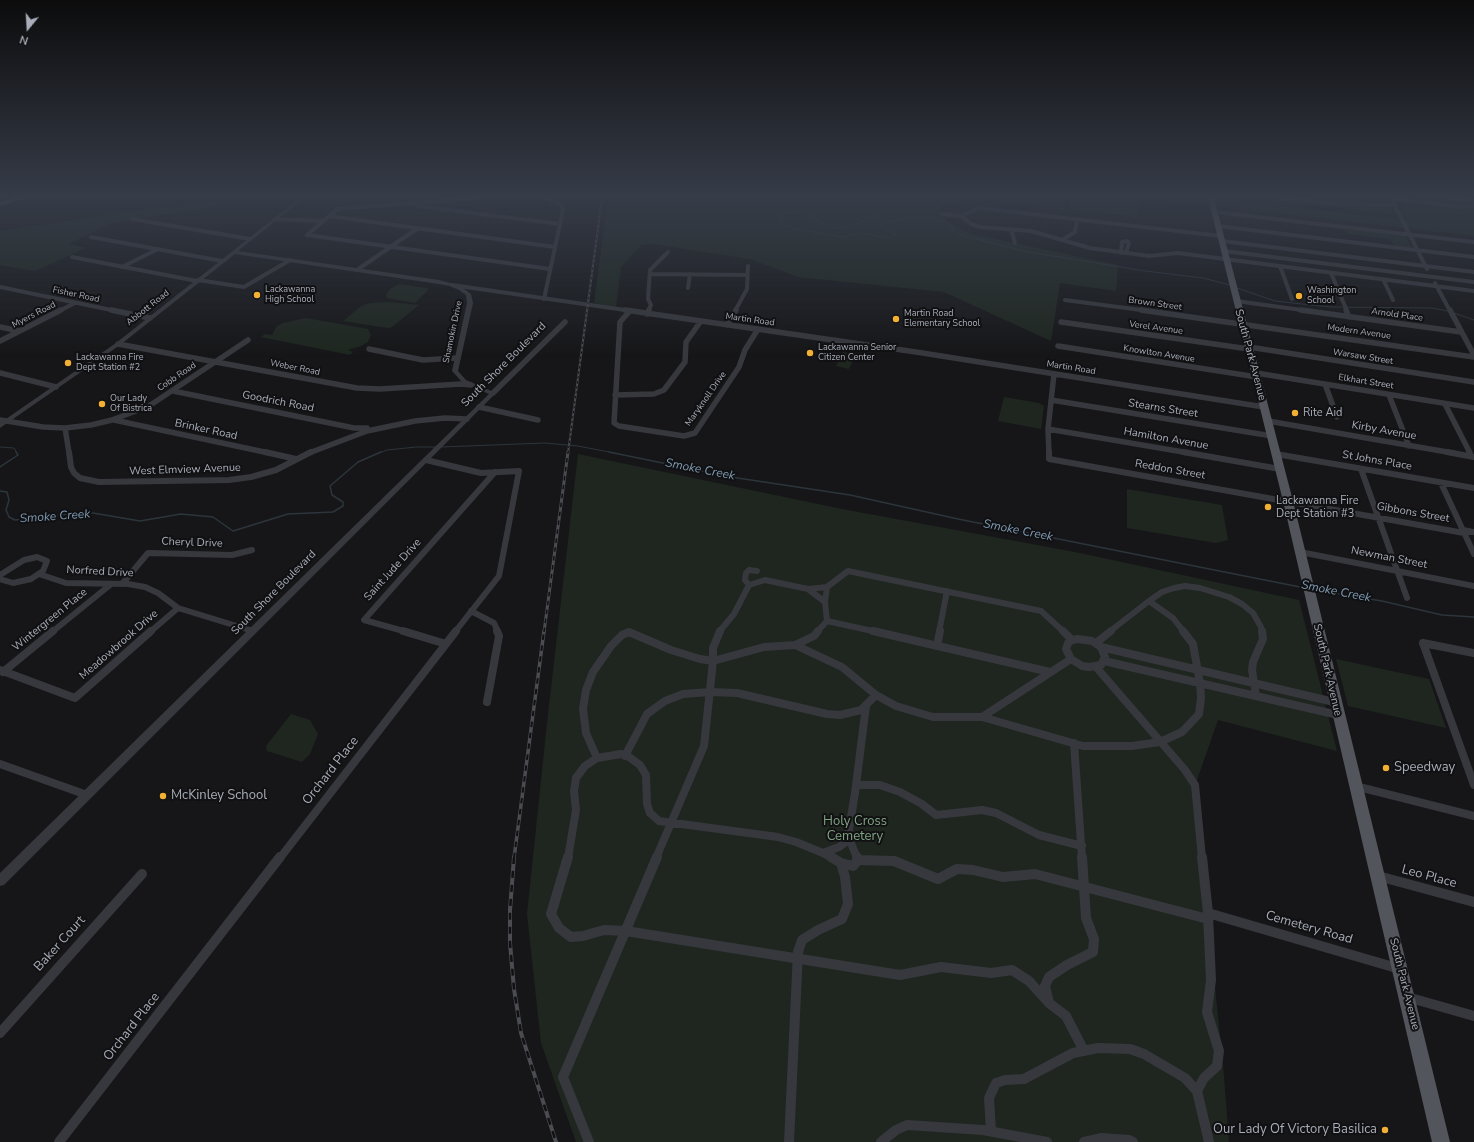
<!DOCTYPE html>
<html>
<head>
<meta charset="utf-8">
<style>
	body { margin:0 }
	#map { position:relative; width:1474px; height:1142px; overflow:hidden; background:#161618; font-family:"Nunito Sans",sans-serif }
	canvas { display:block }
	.north { position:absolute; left:8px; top:8px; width:40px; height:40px; -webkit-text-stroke:3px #111113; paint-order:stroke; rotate:198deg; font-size:11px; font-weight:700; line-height:16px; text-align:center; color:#a8adb8 }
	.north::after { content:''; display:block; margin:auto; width:14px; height:18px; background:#a8adb8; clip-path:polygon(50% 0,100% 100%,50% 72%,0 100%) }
</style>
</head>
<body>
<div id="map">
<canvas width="1474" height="1142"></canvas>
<div class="north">N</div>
</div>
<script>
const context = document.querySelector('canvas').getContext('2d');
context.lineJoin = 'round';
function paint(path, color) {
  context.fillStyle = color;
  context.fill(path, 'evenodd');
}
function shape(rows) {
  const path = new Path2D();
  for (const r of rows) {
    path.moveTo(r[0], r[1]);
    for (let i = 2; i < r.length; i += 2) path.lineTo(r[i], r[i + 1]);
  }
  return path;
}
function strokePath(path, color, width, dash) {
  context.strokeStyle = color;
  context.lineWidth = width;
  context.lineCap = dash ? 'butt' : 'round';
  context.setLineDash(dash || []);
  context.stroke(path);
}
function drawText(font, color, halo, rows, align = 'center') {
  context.font = font + ' "Nunito Sans",sans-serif';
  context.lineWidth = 4;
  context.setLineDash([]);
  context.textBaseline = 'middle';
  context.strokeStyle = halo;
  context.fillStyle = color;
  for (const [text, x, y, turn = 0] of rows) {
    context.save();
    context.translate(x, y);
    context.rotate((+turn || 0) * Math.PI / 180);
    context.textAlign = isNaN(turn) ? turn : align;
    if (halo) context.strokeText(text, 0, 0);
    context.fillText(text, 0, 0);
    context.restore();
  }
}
paint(shape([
	[608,198,1065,198,1064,210,977,199,943,204,935,213,959,228,972,234,1118,265,1116,291,1060,283,1051,341,944,292,798,277,750,259,653,244,642,245,621,267,616,307,594,303],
	[1070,198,1138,198,1138,217,1069,209],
	[1145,198,1209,198,1407,220,1402,206,1458,208,1474,207,1474,236],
	[1254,198,1384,198,1393,214],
	[221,201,216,206,112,223,69,244,86,248,35,271,0,265,0,231,155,208],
	[1343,229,1406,236,1412,248,1394,245,1390,239,1346,234],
	[399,284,427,288,428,290,415,303,387,298,386,295,390,289],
	[389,302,419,305,392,327,388,328,343,321,361,306,370,303],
	[306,318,368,329,371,335,368,342,361,346,348,350,353,352,350,355,261,337,265,334,272,335,277,326,283,323],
	[843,352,856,355,849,369,836,366],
	[1004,397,1039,403,1044,406,1041,429,998,421],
	[578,454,842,509,1075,552,1299,600,1337,751,1218,720,1195,786,1224,1076,1229,1142,576,1142,541,1043,527,914,547,723],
	[1127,489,1222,505,1228,540,1216,543,1127,528],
	[1336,659,1429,679,1446,728,1348,706],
	[291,714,310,720,318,734,310,754,302,762,267,751,266,746]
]), '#1e261f');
strokePath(shape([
	[885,198,879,215,845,228,835,228,826,225,801,211,784,213,780,219,783,225,795,229,842,237,862,233,888,238,896,234,879,225,893,221,920,217,929,218,945,222,952,226,953,231,961,235,1023,251,1145,271,1203,278,1230,285],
	[1237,288,1275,301,1302,304,1331,307,1432,308,1448,311],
	[1454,313,1474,320],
	[0,447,14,448,17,453],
	[441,447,545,443,578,446,614,453],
	[379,453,387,450,416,447,437,447]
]), '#2c353c', 1);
strokePath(shape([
	[609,452,731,477,850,495,958,519,1305,588],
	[0,467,18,455,16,452],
	[0,491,7,492,9,500,6,510,9,517,15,520,87,512,140,521,181,514,213,517,233,531,288,514,333,512,343,506,343,502,332,495,330,486,358,462,381,452],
	[1314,590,1382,601,1442,615,1474,617]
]), '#2c353c', 1.5);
strokePath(shape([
	[479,198,337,209,307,235,550,269],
	[1278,198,1336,204,1394,205],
	[1391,198,1427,269],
	[1391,198,1461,207,1474,206],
	[1447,198,1474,201],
	[417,206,560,224],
	[1215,212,1474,242],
	[941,214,961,216],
	[329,216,555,247],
	[961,216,971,224,980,227,1031,231,1090,248,1149,256,1178,253,1474,291],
	[961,216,978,208,1221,236],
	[132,219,250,239],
	[275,219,322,221],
	[1218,226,1474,257],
	[1011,229,1015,243],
	[91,237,222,261],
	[1062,240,1075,232,1077,219],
	[1222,241,1474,272],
	[1224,251,1474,282],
	[1121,253,1122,242,1127,241,1129,243,1126,253],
	[72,257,197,281],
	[1280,266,1292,299],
	[122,267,158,249],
	[357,270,418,228],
	[1331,273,1347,311],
	[650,274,748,275],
	[1383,279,1393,300],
	[198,280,244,287,290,260],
	[1435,283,1450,311],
	[452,285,632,311],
	[0,287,116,311],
	[688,288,690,274],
	[544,299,563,210,561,205,557,202,545,198],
	[1065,300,1149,311],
	[1236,301,1309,311],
	[59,311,75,303],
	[648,311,651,305,648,299,650,270,668,252],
	[735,311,747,289,748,266]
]), '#37383d', 4);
strokePath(shape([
	[111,310,150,318],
	[625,310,916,352,1264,407],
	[1141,310,1474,357],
	[1301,310,1461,332],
	[1346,310,1349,317],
	[1450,310,1474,355],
	[629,312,620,322,614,423,619,426,684,436,695,433,739,367,745,350,758,329],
	[647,314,649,310],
	[1061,322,1249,349],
	[727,325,736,310],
	[0,327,19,331],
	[0,341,61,310],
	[118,344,357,388,380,389,461,384,471,385],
	[1058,346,1257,377],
	[1249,347,1474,382],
	[369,349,423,360,457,358],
	[0,373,56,387],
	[1256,373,1474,408],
	[1325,384,1337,417],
	[173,391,354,428,367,428],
	[493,393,565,322],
	[615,395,654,394,664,390,685,362,686,342,701,321],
	[1389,395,1409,446],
	[1051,400,1272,436],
	[1445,404,1470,453],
	[479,407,538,420],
	[0,420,43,427,65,428,69,453],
	[114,420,269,453],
	[1268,421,1453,453],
	[65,428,91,425,112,420,149,406,248,340],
	[1048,429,1189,453],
	[309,453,367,431,415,421,445,418,467,419],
	[1049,453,1048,429,1054,374]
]), '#37383d', 5.5);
strokePath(shape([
	[69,452,71,467,74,473,80,478,99,482,229,480,251,477,276,470,311,452],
	[265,452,296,459],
	[1049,452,1049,459,1464,533],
	[1183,452,1280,469],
	[1447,452,1474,457],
	[1469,452,1471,456],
	[1276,454,1474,488],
	[426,460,481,473,519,471,499,576,455,632],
	[1361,469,1407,598],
	[1441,483,1474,554],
	[1463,530,1474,532],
	[1300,552,1474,586],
	[39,574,66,583,128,584,145,587,158,593,178,608,253,631],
	[0,575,24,560,37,557,47,561,43,571,31,579,13,583,0,579],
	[122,584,148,553,232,555,252,550],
	[749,585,745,580,746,573,749,570,757,571],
	[808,589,827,587],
	[1149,601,1162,592,1174,588,1185,586,1200,588,1229,597,1242,604,1253,613,1261,627,1262,632],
	[471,611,494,623,498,632],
	[52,632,110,585],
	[150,632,178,608],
	[407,632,364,620,495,472],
	[628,632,630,632],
	[719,632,734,614,749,585,765,580,808,589,825,602],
	[817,632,827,621],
	[877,632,827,621,825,602,827,587,848,571,1041,611,1064,632],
	[939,632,947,591],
	[1109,632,1149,601,1173,618,1184,632]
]), '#37383d', 6);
strokePath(shape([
	[403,631,446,644],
	[873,631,1050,672],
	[1063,631,1072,640],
	[1078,639,1092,641,1101,647,1105,657,1101,665,1089,667,1082,666,1071,659,1066,649,1068,643,1072,640,1078,639],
	[1096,643,1111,631],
	[1423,643,1474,785],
	[1423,643,1474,653],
	[795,645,814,636,818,631],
	[937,646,940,631],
	[1101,647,1334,702],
	[1104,661,1338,715],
	[1096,667,1185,770,1195,785,1202,858],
	[0,670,75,698,151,631],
	[3,672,53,631],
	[1256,696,1252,670,1253,662,1263,639,1262,631],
	[487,702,499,636,497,631],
	[982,717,1083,746,1132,746,1160,742,1182,732,1199,714,1201,698,1200,683,1193,644,1183,631],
	[1074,743,1082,858],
	[625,756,647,714,665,701,683,694,710,692,737,693,827,714,840,715,861,710,876,695],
	[597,758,621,754,629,757,640,765,646,775,647,804,650,813,659,821,778,837,796,842,823,853],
	[0,764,87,795],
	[856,785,880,785,900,792,922,804,936,815,982,810,996,813,1039,835,1082,846],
	[1355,786,1474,816],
	[847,841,855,793,866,706],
	[823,853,832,858],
	[823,853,839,847,847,841,851,843,857,858],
	[280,858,456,631],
	[568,858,576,810,574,791,576,778,585,766,597,758,586,733,583,709,586,690,593,672,611,646,622,635,629,632,671,650,700,659,713,661,713,648,720,631],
	[656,858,704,746,713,661,764,647,795,645,842,667,876,695,896,706,933,717,982,717,1071,659]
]), '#37383d', 8);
strokePath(shape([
	[568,857,551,914,559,928,571,937,583,936,604,930,626,931,900,975,941,967,991,973,1012,970,1029,981,1049,1003,1066,1016,1084,1051],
	[831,857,841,863,853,866,858,860,857,857],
	[1202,857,1208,913,1400,969],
	[858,860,894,861,938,879,957,869,973,870,1003,877,1035,874,1208,919],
	[1378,876,1474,902],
	[1407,997,1474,1016],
	[1049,1003,1045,986,1049,977,1067,965,1093,952,1094,939,1086,918,1082,857],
	[0,1033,142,874],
	[1197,1091,1204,1078,1217,1066,1219,1051,1207,1012,1211,980,1208,915],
	[991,1131,989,1098,996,1083,1005,1080,1024,1079,1073,1053,1098,1048,1130,1049,1144,1054,1185,1078,1197,1091,1209,1142],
	[59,1142,280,857],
	[589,1142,563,1077,657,857],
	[789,1142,798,952,802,940,818,930,842,919,848,904,845,877,841,863],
	[881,1142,896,1130,907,1125,983,1130,1047,1142],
	[1084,1142,1102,1138,1129,1140,1133,1142]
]), '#37383d', 10);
paint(shape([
	[300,198,304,198,238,251,439,280,454,284,463,288,471,294,473,303,458,371,466,380,496,393,4,885,0,886,0,873,489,394,462,382,452,371,467,303,466,295,459,290,450,286,439,284,235,254,120,345,0,428,0,423,116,343,300,198]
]), '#37383d');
paint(shape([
	[1208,198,1214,198,1293,501,1450,1142,1432,1142,1283,501,1208,198]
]), '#53555c');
paint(shape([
	[16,198,25,198,0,206,0,202,16,198]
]), '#63666e');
const railFar3 = shape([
	[568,453,602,198]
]);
const railFar2 = shape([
	[544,632,568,452]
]);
const railFar1 = shape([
	[514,858,544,631]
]);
const rail = shape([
	[514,857,510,910,510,943,514,989,521,1033,556,1142]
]);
strokePath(railFar3, '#4a4c52', 2);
strokePath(railFar2, '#4a4c52', 3);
strokePath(railFar1, '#4a4c52', 3.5);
strokePath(rail, '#4a4c52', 4);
strokePath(railFar3, '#111113', 1, [2.5]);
strokePath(railFar2, '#111113', 1.5, [4.5]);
strokePath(railFar1, '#111113', 2, [5.5]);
strokePath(rail, '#111113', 2.5, [7]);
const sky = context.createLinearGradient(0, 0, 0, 357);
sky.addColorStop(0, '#0c0c0d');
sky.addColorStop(0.55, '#363c48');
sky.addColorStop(1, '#363c4800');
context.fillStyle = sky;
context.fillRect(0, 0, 1474, 357);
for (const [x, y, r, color] of [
	[257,295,4,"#f2b134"],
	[1299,296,4,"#f2b134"],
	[896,319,4,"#f2b134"],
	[810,353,4,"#f2b134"],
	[68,363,4,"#f2b134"],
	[102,404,4,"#f2b134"],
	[1295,413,4,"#f2b134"],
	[1268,507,4,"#f2b134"],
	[1386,768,4,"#f2b134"],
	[163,796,4,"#f2b134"],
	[1385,1130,4,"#f2b134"]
]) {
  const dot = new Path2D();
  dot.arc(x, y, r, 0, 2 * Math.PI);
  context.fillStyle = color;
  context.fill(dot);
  strokePath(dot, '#111113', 1.5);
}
drawText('9px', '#a8adb8', '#111113', [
	["Lackawanna",265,290],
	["High School",265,300],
	["Washington",1307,291],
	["School",1307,301],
	["Martin Road",904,314],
	["Elementary School",904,324],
	["Lackawanna Senior",818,348],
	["Citizen Center",818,358],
	["Lackawanna Fire",76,358],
	["Dept Station #2",76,368],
	["Our Lady",110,399],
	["Of Bistrica",110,409]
], 'left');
drawText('9px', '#a8adb8', '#111113', [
	["Fisher Road",76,295,12],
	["Brown Street",1155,304,8],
	["Abbott Road",148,308,-38],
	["Myers Road",34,315,-27],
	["Arnold Place",1397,315,8],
	["Martin Road",750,320,8],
	["Verel Avenue",1156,328,8],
	["Shamokin Drive",453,332,-78],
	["Modern Avenue",1359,332,8],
	["Knowlton Avenue",1159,354,9],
	["Warsaw Street",1363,357,9],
	["Weber Road",295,368,11],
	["Martin Road",1071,368,9],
	["Cobb Road",177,377,-34],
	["Elkhart Street",1366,382,9],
	["Maryknoll Drive",706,399,-55]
]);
drawText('11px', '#a8adb8', '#111113', [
	["South Park Avenue",1250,355,75],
	["South Shore Boulevard",504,365,-45],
	["Goodrich Road",278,402,11],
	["Stearns Street",1163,409,9],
	["Brinker Road",206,430,12],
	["Kirby Avenue",1384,431,10],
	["Hamilton Avenue",1166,439,10],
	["St Johns Place",1377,461,10],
	["West Elmview Avenue",185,470,-2],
	["Reddon Street",1170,470,10],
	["Gibbons Street",1413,513,10],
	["Cheryl Drive",192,543,2],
	["Newman Street",1389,558,11],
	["Saint Jude Drive",393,570,-48],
	["Norfred Drive",100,572,3],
	["South Shore Boulevard",274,593,-45],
	["Wintergreen Place",50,620,-39],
	["Meadowbrook Drive",119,645,-41],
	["South Park Avenue",1327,670,77],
	["South Park Avenue",1404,984,76]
]);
drawText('11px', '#a8adb8', '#111113', [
	["Rite Aid",1303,413],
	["Lackawanna Fire",1276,501],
	["Dept Station #3",1276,514]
], 'left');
drawText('italic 12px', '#7f9bb3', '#111113', [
	["Smoke Creek",700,470,11],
	["Smoke Creek",55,517,-4],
	["Smoke Creek",1018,531,11],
	["Smoke Creek",1336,592,11]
]);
drawText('13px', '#a8adb8', '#111113', [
	["Speedway",1394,768],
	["McKinley School",171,796],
	["Our Lady Of Victory Basilica",1377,1130,"right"]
], 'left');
drawText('13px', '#a8adb8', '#111113', [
	["Orchard Place",331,771,-52],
	["Leo Place",1429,877,15],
	["Cemetery Road",1309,928,16],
	["Baker Court",60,944,-48],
	["Orchard Place",132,1027,-52]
]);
drawText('13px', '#7fa381', '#111113', [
	["Holy Cross",855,822],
	["Cemetery",855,837]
]);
</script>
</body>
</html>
